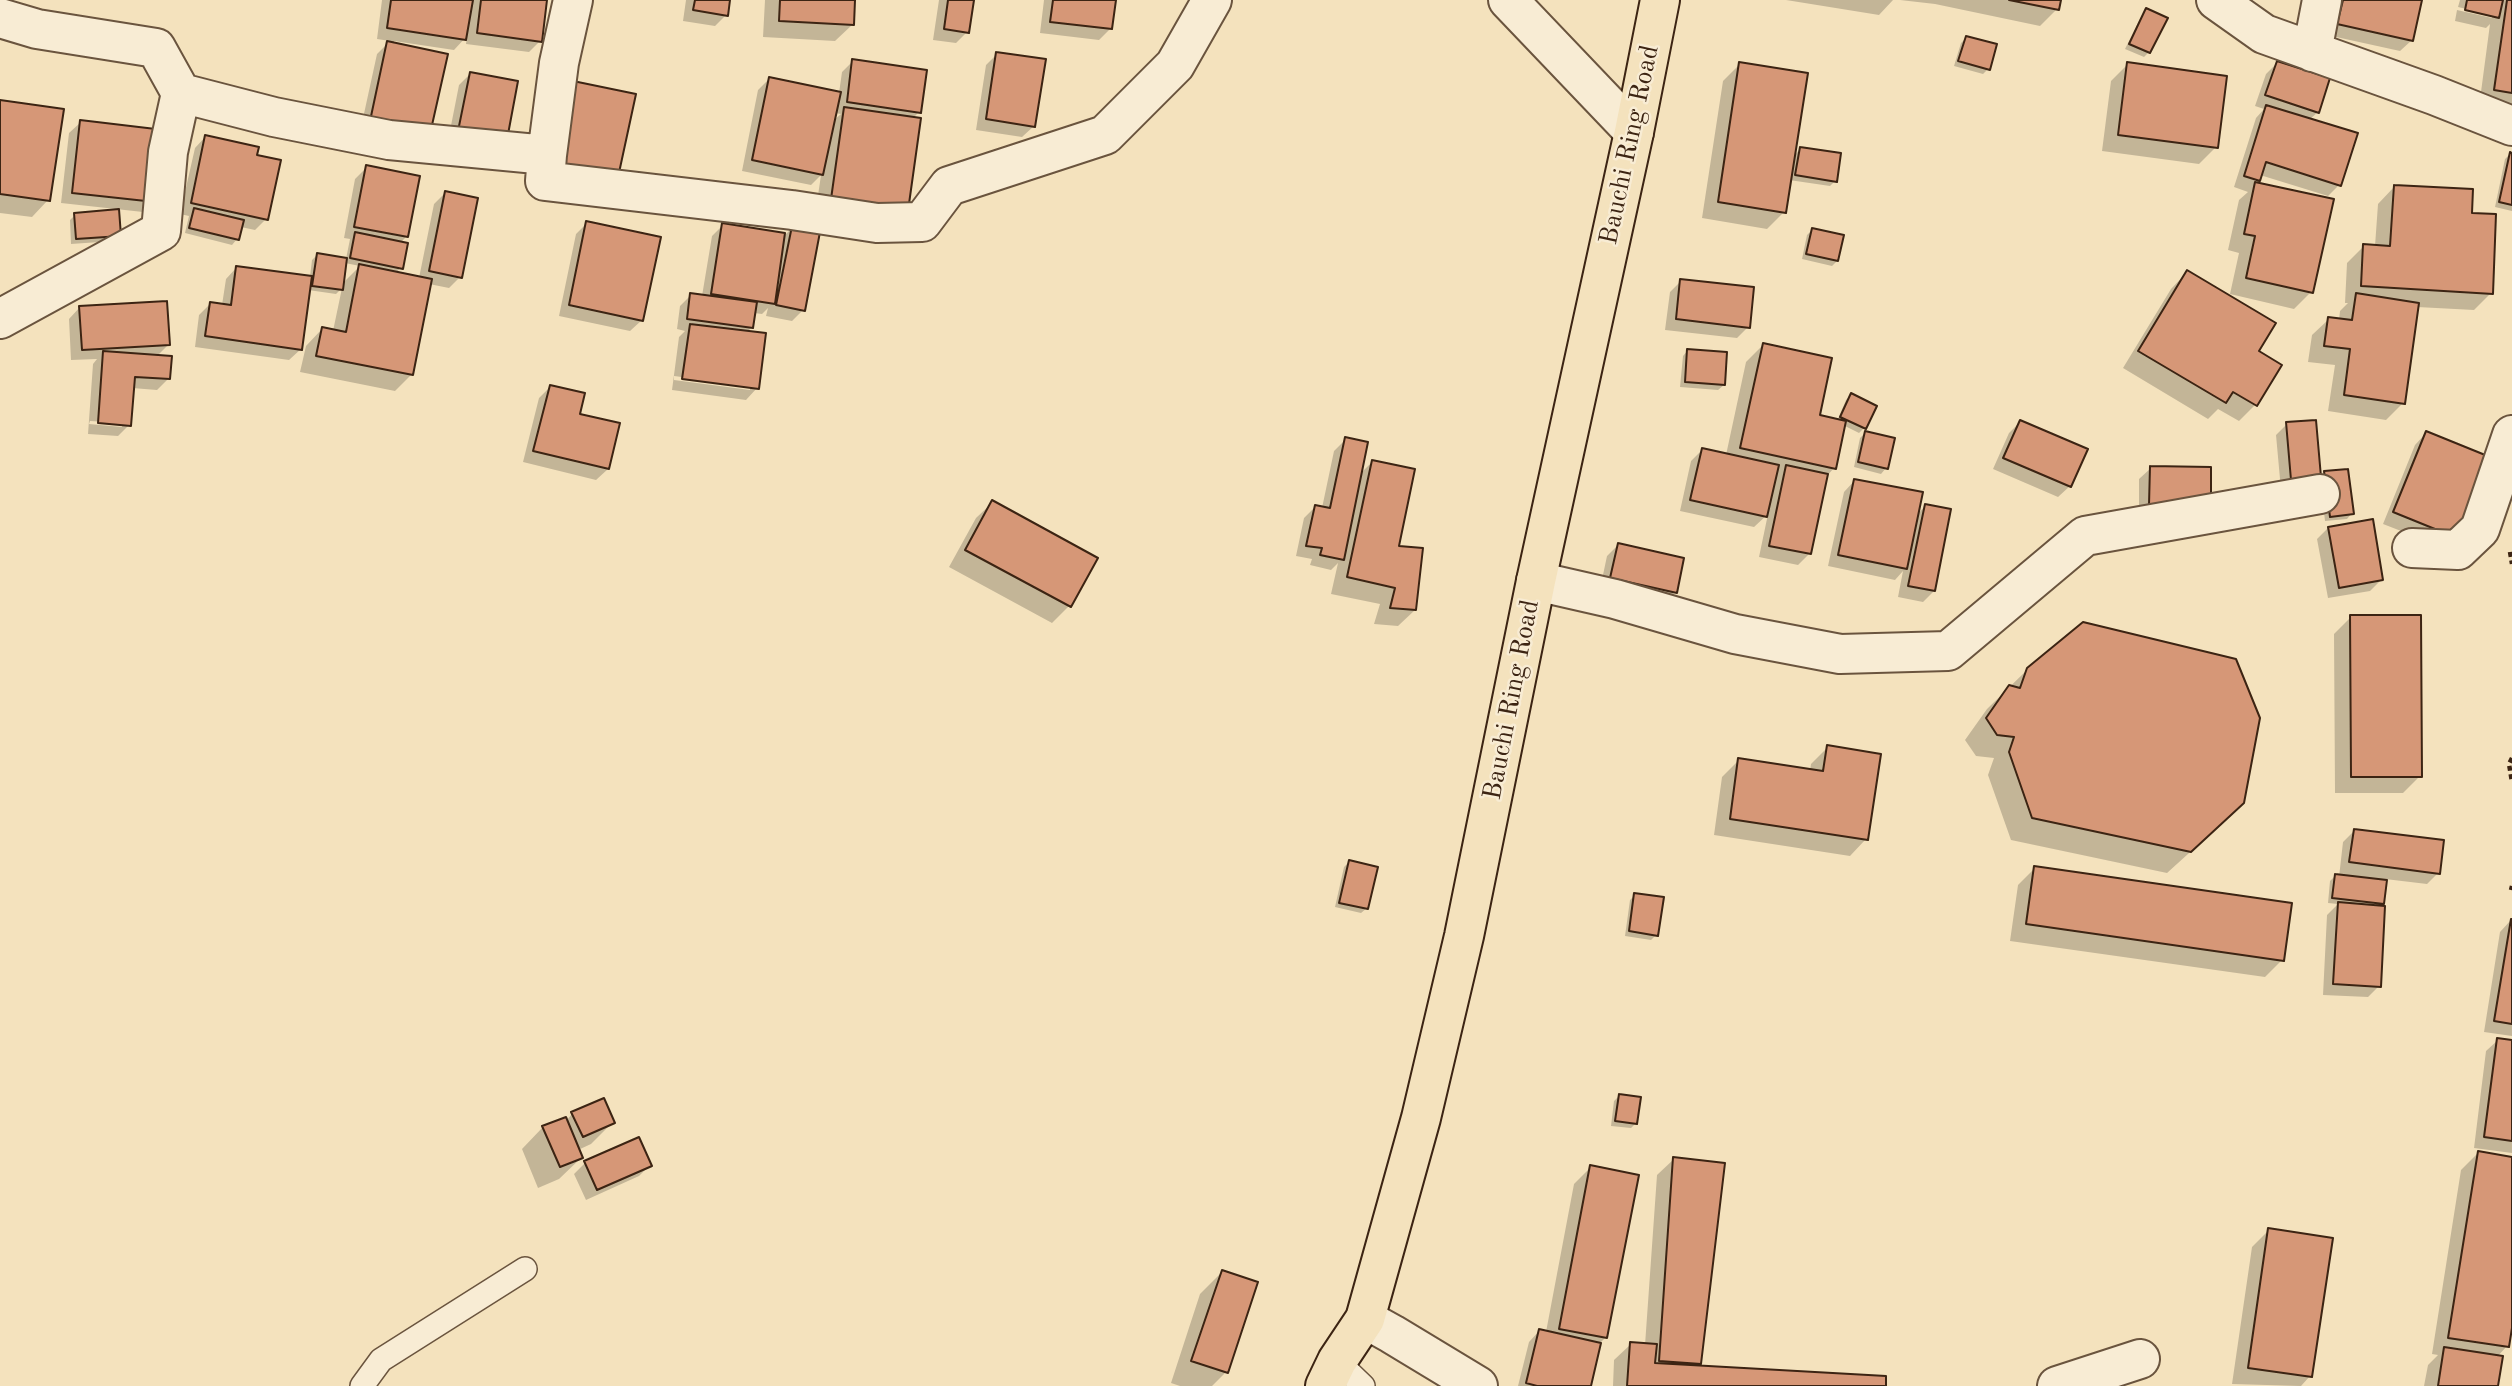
<!DOCTYPE html>
<html>
<head>
<meta charset="utf-8">
<style>
	body { margin:0 }
	canvas { display:block; background:#f4e2bd }
</style>
</head>
<body>
<canvas width="2512" height="1386"></canvas>
<script>
const context = document.querySelector('canvas').getContext('2d');
context.lineJoin = 'round';
function paint(path, color) {
  context.fillStyle = color;
  context.fill(path, 'evenodd');
}
function shape(rows) {
  const path = new Path2D();
  for (const r of rows) {
    path.moveTo(r[0], r[1]);
    for (let i = 2; i < r.length; i += 2) path.lineTo(r[i], r[i + 1]);
  }
  return path;
}
function strokePath(path, color, width, dash) {
  context.strokeStyle = color;
  context.lineWidth = width;
  context.lineCap = dash ? 'butt' : 'round';
  context.setLineDash(dash || []);
  context.stroke(path);
}
function drawText(font, color, halo, rows, align = 'center') {
  context.font = font + ' "Old Standard TT",serif';
  context.lineWidth = 5;
  context.setLineDash([]);
  context.textBaseline = 'middle';
  context.strokeStyle = halo;
  context.fillStyle = color;
  for (const [text, x, y, turn = 0] of rows) {
    context.save();
    context.translate(x, y);
    context.rotate((+turn || 0) * Math.PI / 180);
    context.textAlign = isNaN(turn) ? turn : align;
    if (halo) context.strokeText(text, 0, 0);
    context.fillText(text, 0, 0);
    context.restore();
  }
}
paint(shape([
	[382,0,545,0,540,41,529,52,466,44,467,36,454,50,394,41,394,44,446,55,360,132,377,54,390,41,377,39],
	[686,0,728,0,726,15,715,26,683,21],
	[765,0,853,0,852,25,835,41,763,37],
	[939,0,972,0,967,32,956,43,933,40],
	[1044,0,1114,0,1110,29,1099,40,1040,33],
	[1786,0,1893,0,1879,15],
	[1900,0,2059,0,2057,9,2040,26,1935,4],
	[2335,0,2421,0,2412,40,2400,51,2327,35],
	[2460,0,2512,0,2512,112,2479,107,2490,24,2486,28,2455,21,2457,10,2492,18,2492,15,2458,7],
	[2147,10,2149,52,2144,57,2125,49,2142,15],
	[1966,38,1988,69,1983,74,1954,66,1961,43],
	[997,54,1034,126,1022,137,976,130,986,65],
	[853,61,919,112,815,216,821,175,811,185,742,171,758,90,769,79,839,93,842,72],
	[835,113,841,114,833,121],
	[2277,63,2318,112,2309,120,2339,185,2328,196,2260,175,2255,183,2311,292,2294,309,2230,294,2239,253,2228,250,2239,200,2248,192,2234,187,2256,118,2264,109,2255,106,2266,74],
	[1740,64,1793,157,1800,149,1835,181,1830,186,1789,180,1784,212,1767,229,1702,218,1723,81],
	[2128,64,2216,147,2199,164,2102,151,2111,81],
	[470,74,516,83,447,146,459,85],
	[0,101,48,200,32,217,0,213],
	[81,122,154,201,143,212,61,203,69,133],
	[206,136,255,156,266,219,255,230,241,227,237,239,232,245,185,233,189,216,180,214,195,148],
	[2510,154,2512,155,2512,211,2495,207,2505,159],
	[367,167,406,237,400,243,401,268,395,273,419,278,434,204,445,193,460,277,449,288,429,284,412,374,395,391,300,372,306,346,322,329,333,331,342,288,336,294,308,290,301,349,289,360,195,347,199,315,210,304,222,305,226,279,237,267,310,277,312,260,317,255,346,259,350,239,344,238,355,179],
	[345,263,360,266,342,284],
	[2394,187,2470,214,2491,293,2474,310,2417,307,2403,403,2386,420,2328,411,2335,365,2308,362,2312,335,2329,319,2339,320,2340,311,2348,303,2345,303,2347,263,2364,246,2375,246,2378,204],
	[117,210,114,241,71,244,70,220,75,215],
	[587,223,642,320,630,331,559,316,576,234],
	[723,225,785,235,792,228,803,310,792,321,766,316,768,308,762,314,754,313,752,327,746,333,757,388,746,400,672,390,679,337,685,331,677,329,680,306,691,295,702,296,712,236],
	[674,376,750,386,750,390,674,380],
	[1812,230,1837,261,1832,266,1802,259,1807,235],
	[2187,272,2256,351,2256,404,2239,421,2218,409,2208,419,2123,368,2171,289],
	[1681,281,1748,327,1737,338,1665,330,1670,292],
	[80,307,168,345,157,356,168,379,157,390,132,388,129,425,118,436,88,434,93,364,97,359,71,360,69,319],
	[90,421,122,423,122,427,89,424],
	[1763,345,1818,417,1837,421,1846,400,1851,395,1864,428,1859,433,1843,425,1834,468,1826,477,1809,554,1798,565,1759,557,1768,514,1754,527,1680,511,1691,461,1702,450,1726,455,1746,362],
	[1688,350,1724,385,1718,390,1680,387,1683,356],
	[550,387,578,415,608,469,596,480,523,462,539,398],
	[2020,422,2070,486,2058,497,1993,469,2009,433],
	[2287,424,2319,477,2281,490,2276,435],
	[1865,433,1886,468,1881,474,1854,467,1860,438],
	[2426,433,2450,550,2383,524,2415,445],
	[1346,439,1360,474,1372,462,1415,610,1398,626,1374,624,1380,604,1331,594,1338,563,1331,570,1310,565,1312,559,1296,556,1304,518,1315,507,1322,508,1334,451],
	[2151,468,2209,469,2139,515,2139,479],
	[2325,473,2352,513,2347,519,2325,521,2320,478],
	[1855,480,1917,515,1925,506,1934,591,1923,602,1898,597,1903,571,1895,580,1828,566,1844,492],
	[993,502,1095,558,1069,606,1052,623,949,567,976,518],
	[2328,528,2381,580,2370,591,2328,598,2317,539],
	[1618,545,1675,592,1664,603,1600,589,1607,556],
	[2351,617,2420,776,2403,793,2335,793,2334,634],
	[2028,669,2220,825,2167,873,2011,840,1988,775,1994,758,1976,756,1965,740,1987,709],
	[1828,747,1866,839,1850,856,1714,835,1722,777,1739,760,1810,771,1811,764],
	[2354,831,2438,873,2427,884,2385,879,2383,903,2379,907,2379,986,2368,997,2323,995,2327,915,2338,904,2328,903,2330,881,2335,876,2339,877,2343,842],
	[1349,862,1367,908,1361,913,1335,907,1344,867],
	[2035,868,2282,960,2265,977,2010,941,2018,885],
	[1635,895,1656,935,1651,940,1625,936,1630,900],
	[2511,920,2512,920,2512,1036,2484,1032,2500,932],
	[2498,1040,2512,1041,2512,1153,2474,1148,2486,1051],
	[1619,1096,1636,1123,1631,1128,1611,1126,1614,1101],
	[572,1114,613,1122,591,1144,578,1150,581,1158,559,1179,538,1188,522,1149,543,1127,566,1121],
	[2478,1153,2512,1159,2512,1317,2507,1346,2497,1357,2496,1386,2424,1386,2428,1365,2438,1355,2432,1354,2461,1170],
	[1674,1159,1723,1165,1699,1367,1884,1386,1613,1386,1614,1360,1631,1344,1645,1345,1657,1175],
	[585,1163,650,1165,639,1176,586,1200,574,1174],
	[1591,1167,1606,1337,1599,1344,1589,1386,1518,1386,1529,1342,1540,1330,1546,1332,1574,1184],
	[2269,1230,2310,1376,2301,1386,2232,1384,2252,1247],
	[1222,1272,1226,1372,1212,1386,1180,1386,1171,1383,1200,1294]
]), '#0003');
const building = shape([
	[391,0,473,0,466,40,387,28,391,0],
	[481,0,547,0,542,42,477,33,481,0],
	[695,0,730,0,728,16,693,10,695,0],
	[780,0,855,0,854,25,779,21,780,0],
	[948,0,974,0,969,33,944,29,948,0],
	[1053,0,1116,0,1112,29,1050,22,1053,0],
	[2009,0,2061,0,2059,10,2009,0],
	[2343,0,2422,0,2413,41,2337,24,2343,0],
	[2467,0,2503,0,2499,18,2465,10,2467,0],
	[2507,0,2512,0,2512,93,2494,90,2507,0],
	[2146,8,2168,18,2150,53,2129,44,2146,8],
	[1966,36,1997,44,1990,70,1958,61,1966,36],
	[387,41,448,54,430,134,370,121,387,41],
	[996,52,1046,59,1035,127,986,119,996,52],
	[852,59,927,70,921,113,847,102,852,59],
	[2277,61,2330,78,2319,113,2265,95,2277,61],
	[1739,62,1808,73,1786,213,1718,202,1739,62],
	[2127,62,2227,76,2218,148,2118,135,2127,62],
	[470,72,518,81,506,145,457,136,470,72],
	[769,77,841,92,823,175,752,160,769,77],
	[573,81,636,94,617,182,555,169,573,81],
	[0,100,64,109,50,201,0,194,0,100],
	[2266,105,2358,133,2341,186,2266,162,2260,181,2244,176,2266,105],
	[844,107,921,118,908,211,831,199,844,107],
	[80,120,164,130,155,202,72,193,80,120],
	[205,135,259,147,257,155,281,160,268,220,191,203,205,135],
	[1800,147,1841,153,1837,182,1795,175,1800,147],
	[2510,152,2512,153,2512,205,2499,202,2510,152],
	[366,165,420,176,408,237,354,227,366,165],
	[2255,182,2334,199,2313,293,2246,278,2255,236,2244,234,2255,182],
	[2394,185,2473,189,2472,213,2496,214,2493,294,2361,286,2363,244,2390,246,2394,185],
	[445,191,478,198,462,278,429,271,445,191],
	[194,208,244,220,239,240,189,228,194,208],
	[119,209,121,236,76,239,74,213,119,209],
	[586,221,661,237,643,321,569,305,586,221],
	[722,223,785,233,775,304,711,294,722,223],
	[792,226,820,232,805,311,776,305,792,226],
	[1812,228,1844,235,1838,261,1806,254,1812,228],
	[355,232,408,243,403,269,350,258,355,232],
	[317,253,347,258,343,290,312,286,317,253],
	[359,264,432,279,413,375,316,356,322,327,346,332,359,264],
	[236,266,312,276,302,350,205,336,210,302,231,305,236,266],
	[2187,270,2276,323,2259,351,2282,365,2257,406,2233,392,2226,403,2138,351,2187,270],
	[1680,279,1754,287,1750,328,1676,319,1680,279],
	[690,293,757,302,753,328,687,319,690,293],
	[2356,293,2419,303,2405,404,2344,395,2350,349,2324,346,2328,317,2352,320,2356,293],
	[167,301,170,345,82,350,79,306,167,301],
	[690,324,766,333,759,389,682,379,690,324],
	[1763,343,1832,358,1820,415,1846,421,1836,469,1740,448,1763,343],
	[1687,349,1727,352,1725,385,1685,382,1687,349],
	[103,351,172,356,170,379,135,377,131,426,98,423,103,351],
	[550,385,585,393,580,414,620,423,609,469,533,451,550,385],
	[1851,393,1877,406,1866,429,1840,417,1851,393],
	[2020,420,2088,449,2071,487,2003,458,2020,420],
	[2316,420,2321,477,2291,480,2286,422,2316,420],
	[1865,431,1895,438,1888,469,1858,462,1865,431],
	[2426,431,2495,459,2462,540,2393,512,2426,431],
	[1345,437,1368,442,1344,560,1320,555,1322,548,1306,546,1315,505,1330,508,1345,437],
	[1702,448,1779,465,1767,517,1690,500,1702,448],
	[1372,460,1415,469,1399,546,1423,548,1416,610,1390,608,1395,588,1347,577,1372,460],
	[1786,465,1828,474,1811,554,1769,546,1786,465],
	[2150,466,2211,467,2211,506,2149,505,2150,466],
	[2348,469,2354,514,2330,517,2324,471,2348,469],
	[1854,479,1923,492,1907,569,1838,555,1854,479],
	[992,500,1098,558,1071,607,965,550,992,500],
	[1925,504,1951,509,1935,591,1908,586,1925,504],
	[2373,519,2383,580,2339,588,2328,527,2373,519],
	[1618,543,1684,558,1677,593,1610,578,1618,543],
	[2350,615,2421,615,2422,777,2351,777,2350,615],
	[2083,622,2236,659,2260,718,2244,803,2191,852,2032,818,2009,752,2014,737,1997,735,1986,718,2009,685,2020,688,2027,668,2083,622],
	[1827,745,1881,754,1868,840,1730,819,1738,758,1823,771,1827,745],
	[2354,829,2444,840,2440,874,2349,862,2354,829],
	[1349,860,1378,867,1368,909,1339,903,1349,860],
	[2034,866,2292,903,2284,961,2026,924,2034,866],
	[2335,874,2387,880,2384,904,2332,898,2335,874],
	[1634,893,1664,897,1658,936,1629,931,1634,893],
	[2338,902,2385,906,2381,987,2333,984,2338,902],
	[2511,919,2512,919,2512,1024,2494,1021,2511,919],
	[2497,1038,2512,1040,2512,1141,2484,1137,2497,1038],
	[1619,1094,1641,1097,1637,1124,1615,1121,1619,1094],
	[604,1098,615,1123,583,1137,571,1112,604,1098],
	[566,1117,583,1158,560,1167,542,1126,566,1117],
	[639,1137,652,1166,597,1190,584,1161,639,1137],
	[2478,1151,2512,1157,2512,1328,2509,1347,2448,1338,2478,1151],
	[1673,1157,1725,1163,1701,1364,1659,1361,1673,1157],
	[1590,1165,1639,1175,1607,1338,1559,1329,1590,1165],
	[2268,1228,2333,1238,2312,1377,2248,1368,2268,1228],
	[1222,1270,1258,1282,1228,1373,1191,1361,1222,1270],
	[1539,1329,1601,1343,1591,1386,1537,1386,1526,1383,1539,1329],
	[1630,1342,1657,1344,1655,1363,1886,1376,1886,1386,1627,1386,1630,1342],
	[2444,1347,2503,1356,2498,1386,2438,1386,2444,1347]
]);
paint(building, '#d69777');
strokePath(building, '#3c2413', 2);
const lane = shape([
	[1337,1361,1363,1386],
	[362,1386,381,1360,525,1269]
]);
const street = shape([
	[1508,0,1634,132],
	[2216,0,2264,34,2434,95,2512,126],
	[0,18,37,29,156,48,181,93,168,152,161,231,0,319],
	[2312,52,2322,0],
	[181,93,274,117,389,140,547,155,559,63,573,0],
	[547,155,545,181,792,210,877,223,922,222,949,186,1105,135,1175,65,1212,0],
	[2412,548,2458,550,2480,529,2512,435],
	[1536,581,1615,599,1735,634,1840,654,1948,651,2085,536,2320,494],
	[1365,1319,1392,1334,1478,1386],
	[2057,1386,2140,1359]
]);
const primary = shape([
	[1325,1386,1337,1361,1365,1319,1421,1118,1464,936,1536,581,1634,132,1660,0]
]);
strokePath(lane, '#6a543e', 26);
strokePath(street, '#6a543e', 42);
strokePath(primary, '#3c2413', 42);
strokePath(shape([
	[2510,552,2512,564],
	[2512,758,2509,764,2512,782],
	[2511,890,2512,886]
]), '#3c2413', 4.5, [5, 3.5]);
strokePath(lane, '#f8ecd4', 23);
strokePath(street, '#f8ecd4', 38);
strokePath(primary, '#f4e2bd', 38);
drawText('26px', '#3c2413', '#f8ecd4', [
	["Bauchi Ring Road",1630,145,-78],
	["Bauchi Ring Road",1512,700,-79]
]);
</script>
</body>
</html>
